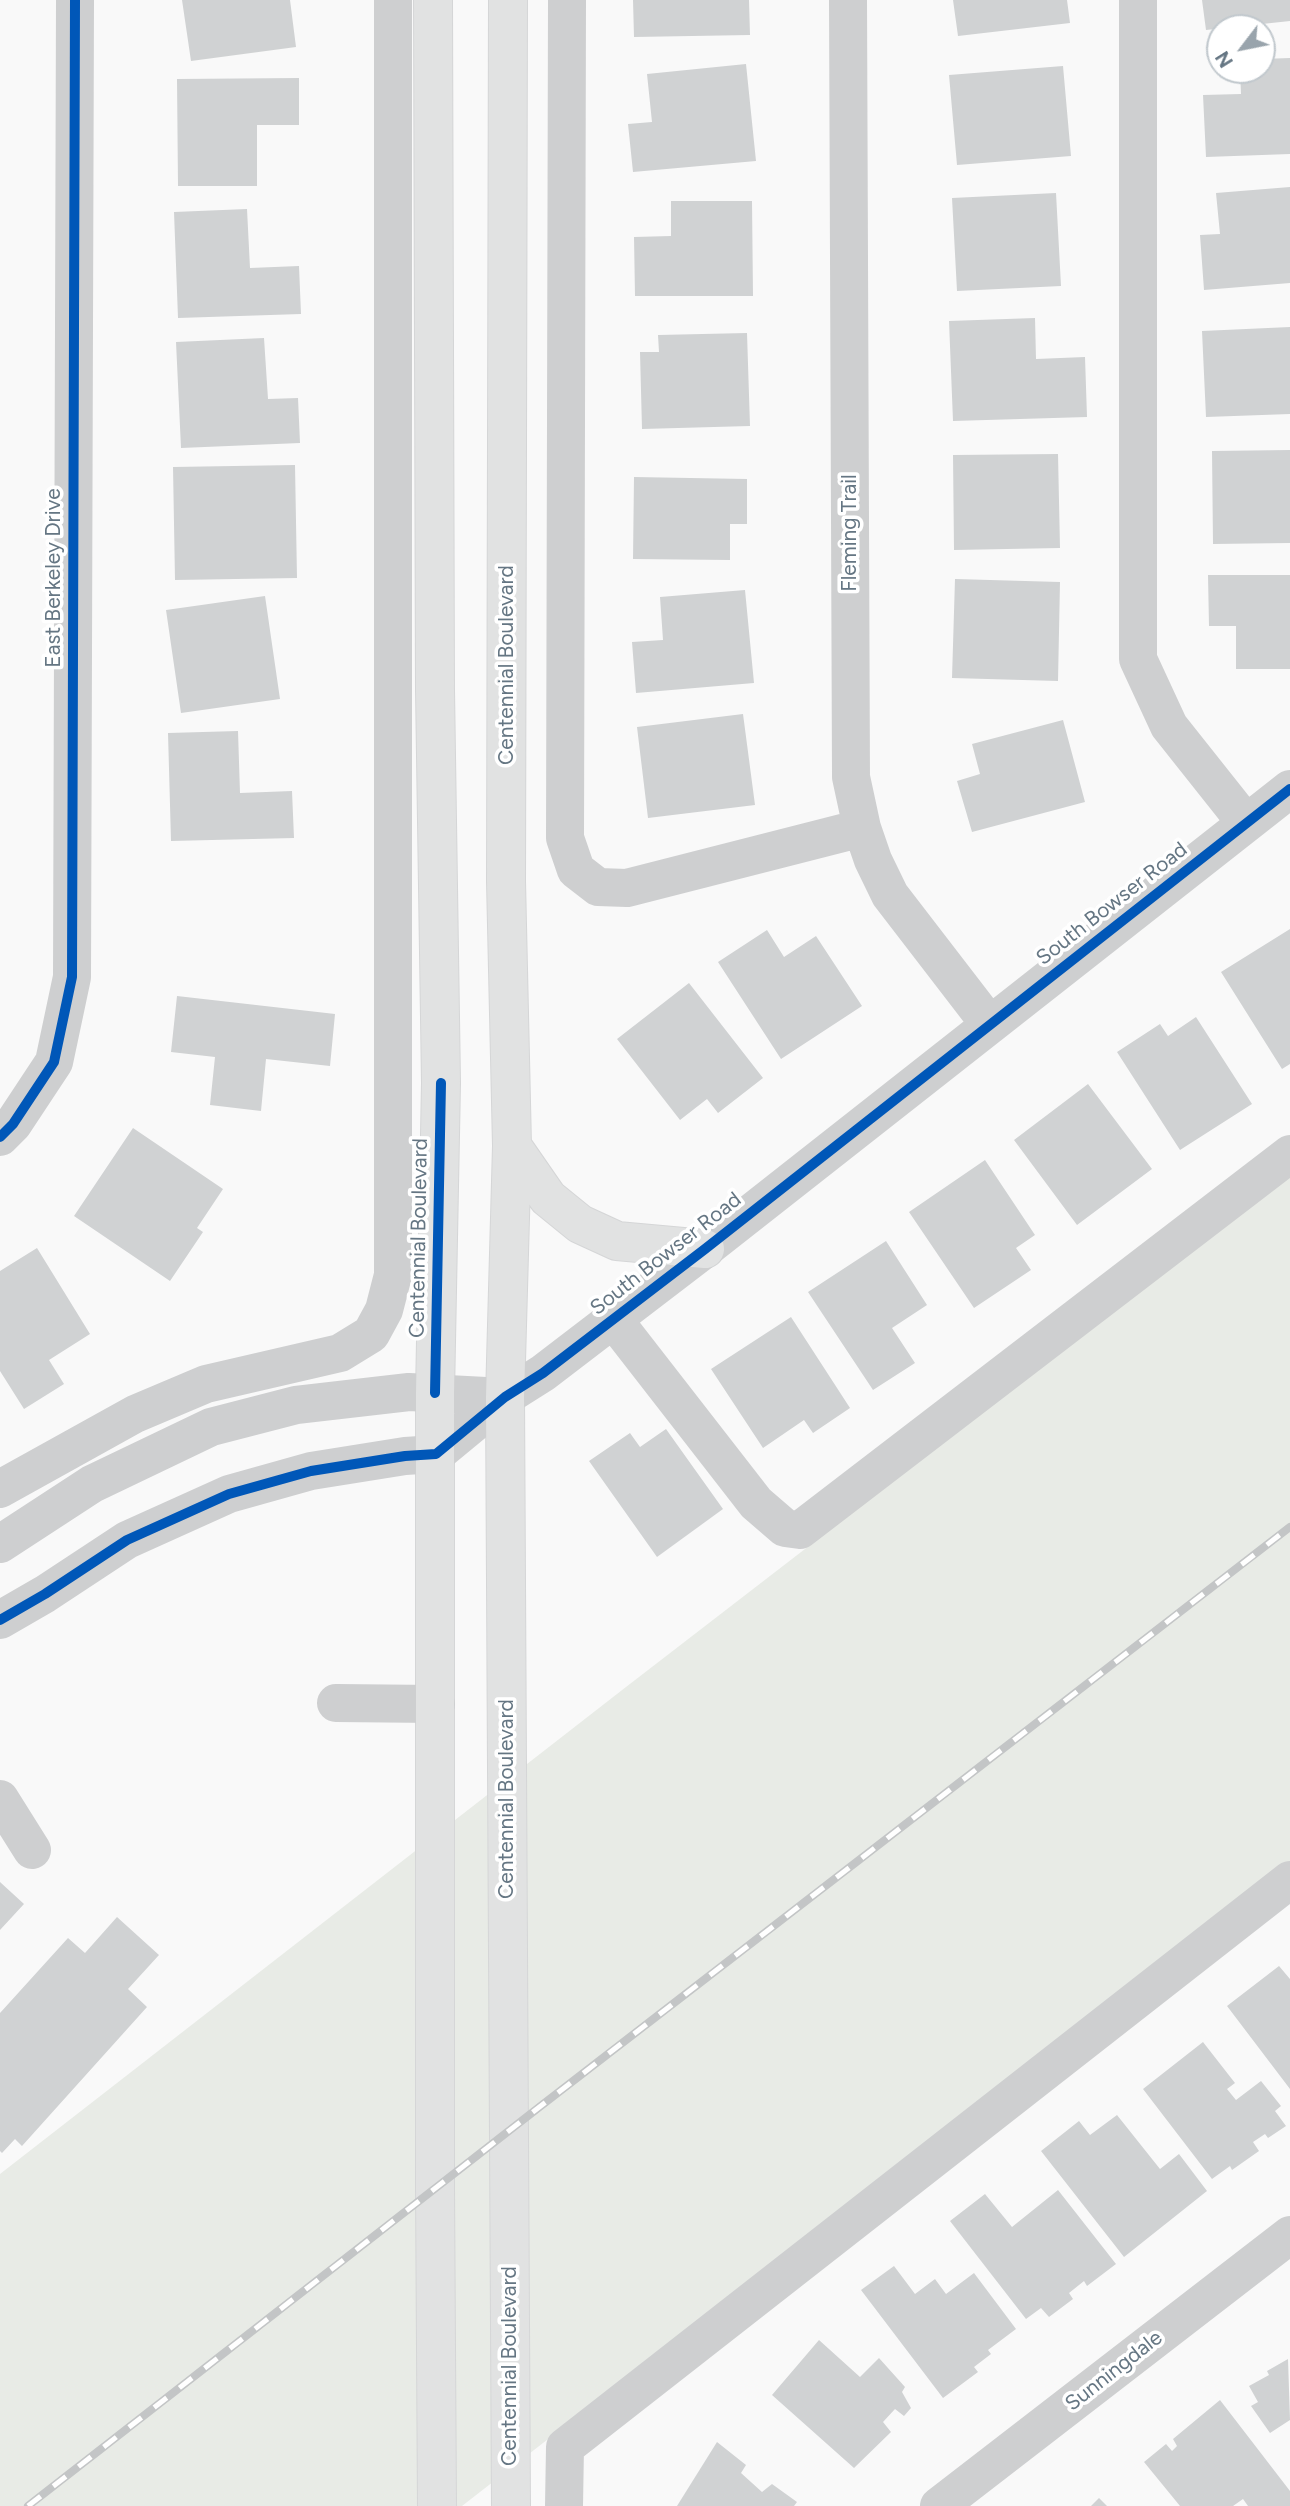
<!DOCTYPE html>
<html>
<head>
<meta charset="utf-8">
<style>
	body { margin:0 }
	#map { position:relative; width:1290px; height:2506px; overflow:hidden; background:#f9f9f9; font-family:Figtree,sans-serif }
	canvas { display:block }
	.north { position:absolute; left:1206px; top:14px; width:70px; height:70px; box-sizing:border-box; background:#fff; border:2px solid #c1c8cd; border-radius:50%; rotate:238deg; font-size:19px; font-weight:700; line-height:28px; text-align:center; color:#657683 }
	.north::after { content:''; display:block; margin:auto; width:24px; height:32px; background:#99a4ac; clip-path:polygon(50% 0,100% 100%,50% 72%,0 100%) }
</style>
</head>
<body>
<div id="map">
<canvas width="1290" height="2506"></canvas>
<div class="north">N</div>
</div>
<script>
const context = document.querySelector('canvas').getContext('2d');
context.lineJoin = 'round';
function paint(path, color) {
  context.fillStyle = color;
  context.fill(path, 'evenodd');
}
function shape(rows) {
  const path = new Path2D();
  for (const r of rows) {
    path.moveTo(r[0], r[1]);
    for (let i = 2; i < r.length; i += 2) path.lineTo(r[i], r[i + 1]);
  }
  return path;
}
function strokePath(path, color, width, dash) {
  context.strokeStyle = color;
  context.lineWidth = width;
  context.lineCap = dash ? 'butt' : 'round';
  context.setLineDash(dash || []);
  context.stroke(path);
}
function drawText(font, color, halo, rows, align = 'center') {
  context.font = font + ' Figtree,sans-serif';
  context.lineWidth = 7;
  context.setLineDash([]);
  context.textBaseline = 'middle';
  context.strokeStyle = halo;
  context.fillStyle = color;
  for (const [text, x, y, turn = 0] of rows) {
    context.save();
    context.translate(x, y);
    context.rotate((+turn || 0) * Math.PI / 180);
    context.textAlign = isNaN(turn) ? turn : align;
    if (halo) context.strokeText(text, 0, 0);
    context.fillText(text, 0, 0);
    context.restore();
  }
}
paint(shape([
	[1290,1175,1290,1862,462,2506,0,2506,0,2174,626,1687]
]), '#e8ebe6');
paint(shape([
	[182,0,290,0,296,47,191,61],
	[633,0,749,0,750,35,634,37],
	[953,0,1067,0,1070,23,958,36],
	[1202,0,1290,0,1290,21,1206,30],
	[1290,58,1290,154,1206,157,1203,95,1241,94,1240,70,1262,70,1262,59],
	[746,64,756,161,633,172,628,124,652,122,647,74],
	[1063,66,1071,156,957,165,949,75],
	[299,78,299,125,257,125,257,186,178,186,177,79],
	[1290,187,1290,283,1204,290,1200,235,1220,234,1216,193],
	[1056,193,1061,286,957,291,952,198],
	[671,201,752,201,753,296,635,296,634,237,671,236],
	[247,209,250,268,299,266,301,314,178,318,174,212],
	[1035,318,1036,359,1085,357,1087,417,953,421,949,321],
	[1290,327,1290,414,1206,417,1202,331],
	[747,333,750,426,642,429,640,352,659,352,658,335],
	[264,338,268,399,298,398,300,443,181,448,176,342],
	[1290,450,1290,543,1213,544,1212,451],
	[1058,454,1060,548,954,550,953,455],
	[295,465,297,578,175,580,173,467],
	[634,477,747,479,747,524,730,524,730,560,633,559],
	[1208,575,1290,575,1290,669,1236,669,1236,626,1209,626],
	[955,579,1060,582,1058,681,952,678],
	[745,590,754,683,636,693,632,642,663,640,660,597],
	[265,596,280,699,181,713,166,610],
	[743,714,755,805,648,818,637,727],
	[1063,720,1085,802,972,832,957,781,980,774,972,744],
	[238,731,240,793,292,791,294,838,171,841,168,733],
	[1290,929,1290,1064,1282,1069,1221,972],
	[767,930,784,957,816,936,862,1006,781,1059,718,962],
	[689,983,763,1078,718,1113,707,1099,680,1120,617,1039],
	[177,996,335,1014,330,1066,266,1059,261,1111,210,1105,215,1057,171,1052],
	[1196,1017,1252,1104,1180,1150,1117,1052,1160,1024,1168,1036],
	[1088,1084,1152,1169,1077,1225,1014,1140],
	[133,1128,223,1189,197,1228,203,1232,170,1281,74,1216],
	[985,1160,1035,1235,1016,1248,1031,1270,974,1308,909,1212],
	[886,1241,927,1305,892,1328,915,1363,873,1390,808,1292],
	[37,1248,90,1334,49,1360,64,1384,24,1409,0,1371,0,1271],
	[791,1317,850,1408,813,1433,804,1420,763,1448,711,1369],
	[666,1429,723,1509,657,1557,589,1461,630,1433,640,1447],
	[0,1882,24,1904,0,1930],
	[117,1917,159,1955,128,1989,147,2007,22,2146,15,2139,2,2153,0,2151,0,2013,68,1938,85,1953],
	[1279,1966,1290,1979,1290,2089,1227,2006],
	[1203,2042,1235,2083,1227,2089,1236,2100,1261,2081,1281,2106,1275,2111,1286,2126,1268,2138,1265,2134,1253,2142,1259,2151,1232,2170,1230,2166,1212,2179,1143,2089],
	[1117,2115,1160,2169,1179,2154,1207,2191,1124,2257,1041,2151,1079,2121,1090,2135],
	[1058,2190,1116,2264,1087,2286,1084,2281,1069,2293,1073,2299,1049,2317,1041,2308,1026,2319,950,2221,985,2194,1012,2227],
	[894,2266,915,2294,935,2279,946,2294,974,2273,1016,2329,988,2350,991,2354,974,2367,978,2372,943,2398,861,2290],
	[819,2340,860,2377,879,2358,905,2387,902,2392,911,2408,904,2416,895,2409,883,2422,891,2432,854,2468,772,2395],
	[1288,2359,1290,2420,1270,2433,1251,2406,1258,2402,1249,2386,1269,2375,1267,2371],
	[1220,2400,1290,2491,1290,2506,1248,2506,1243,2499,1233,2506,1180,2506,1144,2462,1166,2444,1172,2451,1177,2446,1173,2439],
	[717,2442,746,2465,741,2473,762,2492,772,2484,797,2502,794,2506,677,2506],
	[1099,2498,1107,2506,1091,2506]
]), '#d0d2d3');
const major = shape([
	[433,0,435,690,441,1083,435,1393,435,2188,437,2506],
	[508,0,506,881,512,1146,505,1397,511,2506],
	[512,1146,548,1198,580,1224,617,1241,705,1249]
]);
strokePath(major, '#d5d6d7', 40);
strokePath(shape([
	[567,0,565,838,576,870,598,887,627,888,862,828],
	[848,0,851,777,862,828,873,860,890,895,990,1025],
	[1138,0,1138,659,1169,726,1246,823],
	[0,1137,13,1124,54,1062,72,977,75,0],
	[613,1319,756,1503,785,1528,800,1530,1290,1154],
	[0,1489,135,1414,206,1384,340,1353,371,1334,384,1310,393,1275,393,0],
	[0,1544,92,1484,211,1427,296,1405,409,1392,505,1397],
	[0,1620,45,1594,127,1540,229,1494,311,1471,405,1456,436,1454,505,1397,543,1373,705,1249,1290,789],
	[336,1703,436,1704],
	[0,1799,32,1850],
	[564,2506,565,2447,1290,1880],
	[939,2506,1290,2235]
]), '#cecfd0', 38);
strokePath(major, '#e1e2e2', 38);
const rail = shape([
	[28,2506,542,2105,1290,1527]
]);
strokePath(rail, '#c3c5c6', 8);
strokePath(rail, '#fff', 5, [16]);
strokePath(shape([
	[0,1137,13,1124,54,1062,72,977,75,0],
	[435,1393,441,1083],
	[0,1620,45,1594,127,1540,229,1494,311,1471,405,1456,436,1454,505,1397,543,1373,705,1249,1290,789]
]), '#0057b8', 10);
drawText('21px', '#657683', '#fff', [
	["Fleming Trail",850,533,-90],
	["East Berkeley Drive",54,578,-90],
	["Centennial Boulevard",507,665,-90],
	["South Bowser Road",1112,904,-38],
	["Centennial Boulevard",419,1238,-89],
	["South Bowser Road",666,1254,-38],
	["Centennial Boulevard",507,1799,-90],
	["Centennial Boulevard",510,2366,-90],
	["Sunningdale",1114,2371,-38]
]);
</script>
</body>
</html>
